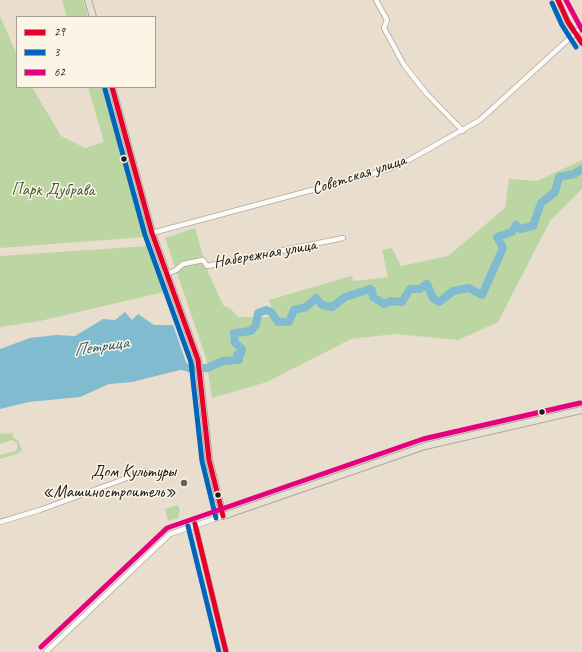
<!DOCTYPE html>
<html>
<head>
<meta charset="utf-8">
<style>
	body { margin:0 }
	#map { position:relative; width:582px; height:652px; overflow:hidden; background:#e9dece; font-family:Caveat,sans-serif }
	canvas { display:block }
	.legend { position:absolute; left:16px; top:16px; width:140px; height:72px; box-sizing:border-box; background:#fcf5e5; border:1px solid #a29e95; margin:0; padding:5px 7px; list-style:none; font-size:12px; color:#1c1c1c }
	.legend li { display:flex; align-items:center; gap:8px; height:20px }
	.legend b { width:20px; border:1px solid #a29e95 }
</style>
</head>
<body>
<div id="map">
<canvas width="582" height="652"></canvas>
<ul class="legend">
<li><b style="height:5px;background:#e4002b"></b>29</li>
<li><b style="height:5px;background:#0065bd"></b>3</li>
<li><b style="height:5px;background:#e5007d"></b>62</li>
</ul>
</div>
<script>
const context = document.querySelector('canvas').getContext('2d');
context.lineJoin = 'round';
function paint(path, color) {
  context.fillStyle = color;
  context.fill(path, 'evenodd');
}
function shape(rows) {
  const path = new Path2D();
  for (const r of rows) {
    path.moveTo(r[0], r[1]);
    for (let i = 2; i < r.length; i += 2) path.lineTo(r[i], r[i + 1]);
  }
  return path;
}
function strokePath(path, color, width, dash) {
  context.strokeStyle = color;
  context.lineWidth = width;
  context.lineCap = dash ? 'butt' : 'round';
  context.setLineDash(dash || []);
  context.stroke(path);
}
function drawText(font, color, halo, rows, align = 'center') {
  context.font = font + ' Caveat,sans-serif';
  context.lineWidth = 3;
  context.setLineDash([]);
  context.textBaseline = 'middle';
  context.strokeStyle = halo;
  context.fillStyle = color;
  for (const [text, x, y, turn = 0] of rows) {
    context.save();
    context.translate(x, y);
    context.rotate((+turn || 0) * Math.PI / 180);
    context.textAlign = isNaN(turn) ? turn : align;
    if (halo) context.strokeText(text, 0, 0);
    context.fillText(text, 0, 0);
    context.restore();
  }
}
paint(shape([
	[62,0,83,0,88,17,67,17],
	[0,16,17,55,17,87,32,87,61,136,85,148,104,142,88,87,106,87,145,237,0,248],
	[582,160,582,189,550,221,498,322,458,340,395,334,351,339,267,382,212,398,206,358,165,238,195,228,208,272,223,305,231,309,238,317,275,317,269,300,351,276,354,281,388,277,382,250,392,248,401,266,448,256,505,208,509,179,537,181],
	[148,246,168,291,40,321,0,327,0,256],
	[13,433,13,438,18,440,22,450,19,453,0,459,0,455,16,451,17,448,17,443,12,440,0,444,0,434],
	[178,505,180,511,178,518,168,521,165,509]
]), '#bbd5a3');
paint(shape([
	[125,312,132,320,138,314,154,325,173,325,188,368,132,382,109,384,80,397,29,402,0,409,0,349,30,338,56,335,75,336,103,319,115,320]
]), '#81bbd0');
strokePath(shape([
	[178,365,189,368,207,368,223,361,239,360,237,355,241,354,242,349,235,343,234,333,251,331,256,325,258,313,266,310,271,312,278,322,289,322,294,310,306,307,316,298,322,305,332,307,345,297,370,289,372,290,373,297,384,304,391,301,402,302,410,289,420,289,427,284,433,298,439,302,453,291,469,288,482,295,503,248,497,237,512,232,516,225,520,229,533,226,541,203,555,192,559,177,574,174,582,169]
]), '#81bbd0', 8);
const minor = shape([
	[376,0,387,20,384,28,404,65,426,93,463,131],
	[558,0,568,22,582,43],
	[152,233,368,175,389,169,409,160,480,120,582,27],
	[167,274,176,270,183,264,203,260,207,266,343,238],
	[0,522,40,510,146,471],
	[195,524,226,652],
	[46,652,170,534,223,516]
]);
const major = shape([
	[88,0,93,17],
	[112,87,152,233,198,360,209,460,223,516,425,446,582,410]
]);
strokePath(minor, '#afa89e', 6);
strokePath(major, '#afa89e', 8);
strokePath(minor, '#fcfaf8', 4.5);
strokePath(major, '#e7e1d3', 6);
strokePath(shape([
	[558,0,568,22,582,43],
	[112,87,152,233,198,360,209,460,223,516],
	[195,524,226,652]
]), '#e4002b', 5);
strokePath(shape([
	[552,3,562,25,576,47],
	[105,89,145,235,191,362,202,461,216,518],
	[188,526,219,652]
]), '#0065bd', 5);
strokePath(shape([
	[566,0,582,30],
	[41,647,167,528,423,439,580,403]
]), '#e5007d', 5);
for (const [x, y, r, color] of [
	[124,159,3.5,"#1c1c1c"],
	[542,412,3.5,"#1c1c1c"],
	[184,483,4,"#64605a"],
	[218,495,3.5,"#1c1c1c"]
]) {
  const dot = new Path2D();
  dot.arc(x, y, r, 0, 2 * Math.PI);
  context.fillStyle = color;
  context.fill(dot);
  strokePath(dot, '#fcf5e5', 1.5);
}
drawText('17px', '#1c1c1c', '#fcf5e5', [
	["Советская улица",359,175,-18],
	["Набережная улица",265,254,-10]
]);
drawText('17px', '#475a3f', '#fcf5e5', [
	["Парк Дубрава",53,191]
]);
drawText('17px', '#1c1c1c', '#fcf5e5', [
	["Дом Культуры",176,473],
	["«Машиностроитель»",176,493]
], 'right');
drawText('italic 18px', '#355d6d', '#fcf5e5', [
	["Петрица",101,347,-9]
]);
</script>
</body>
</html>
